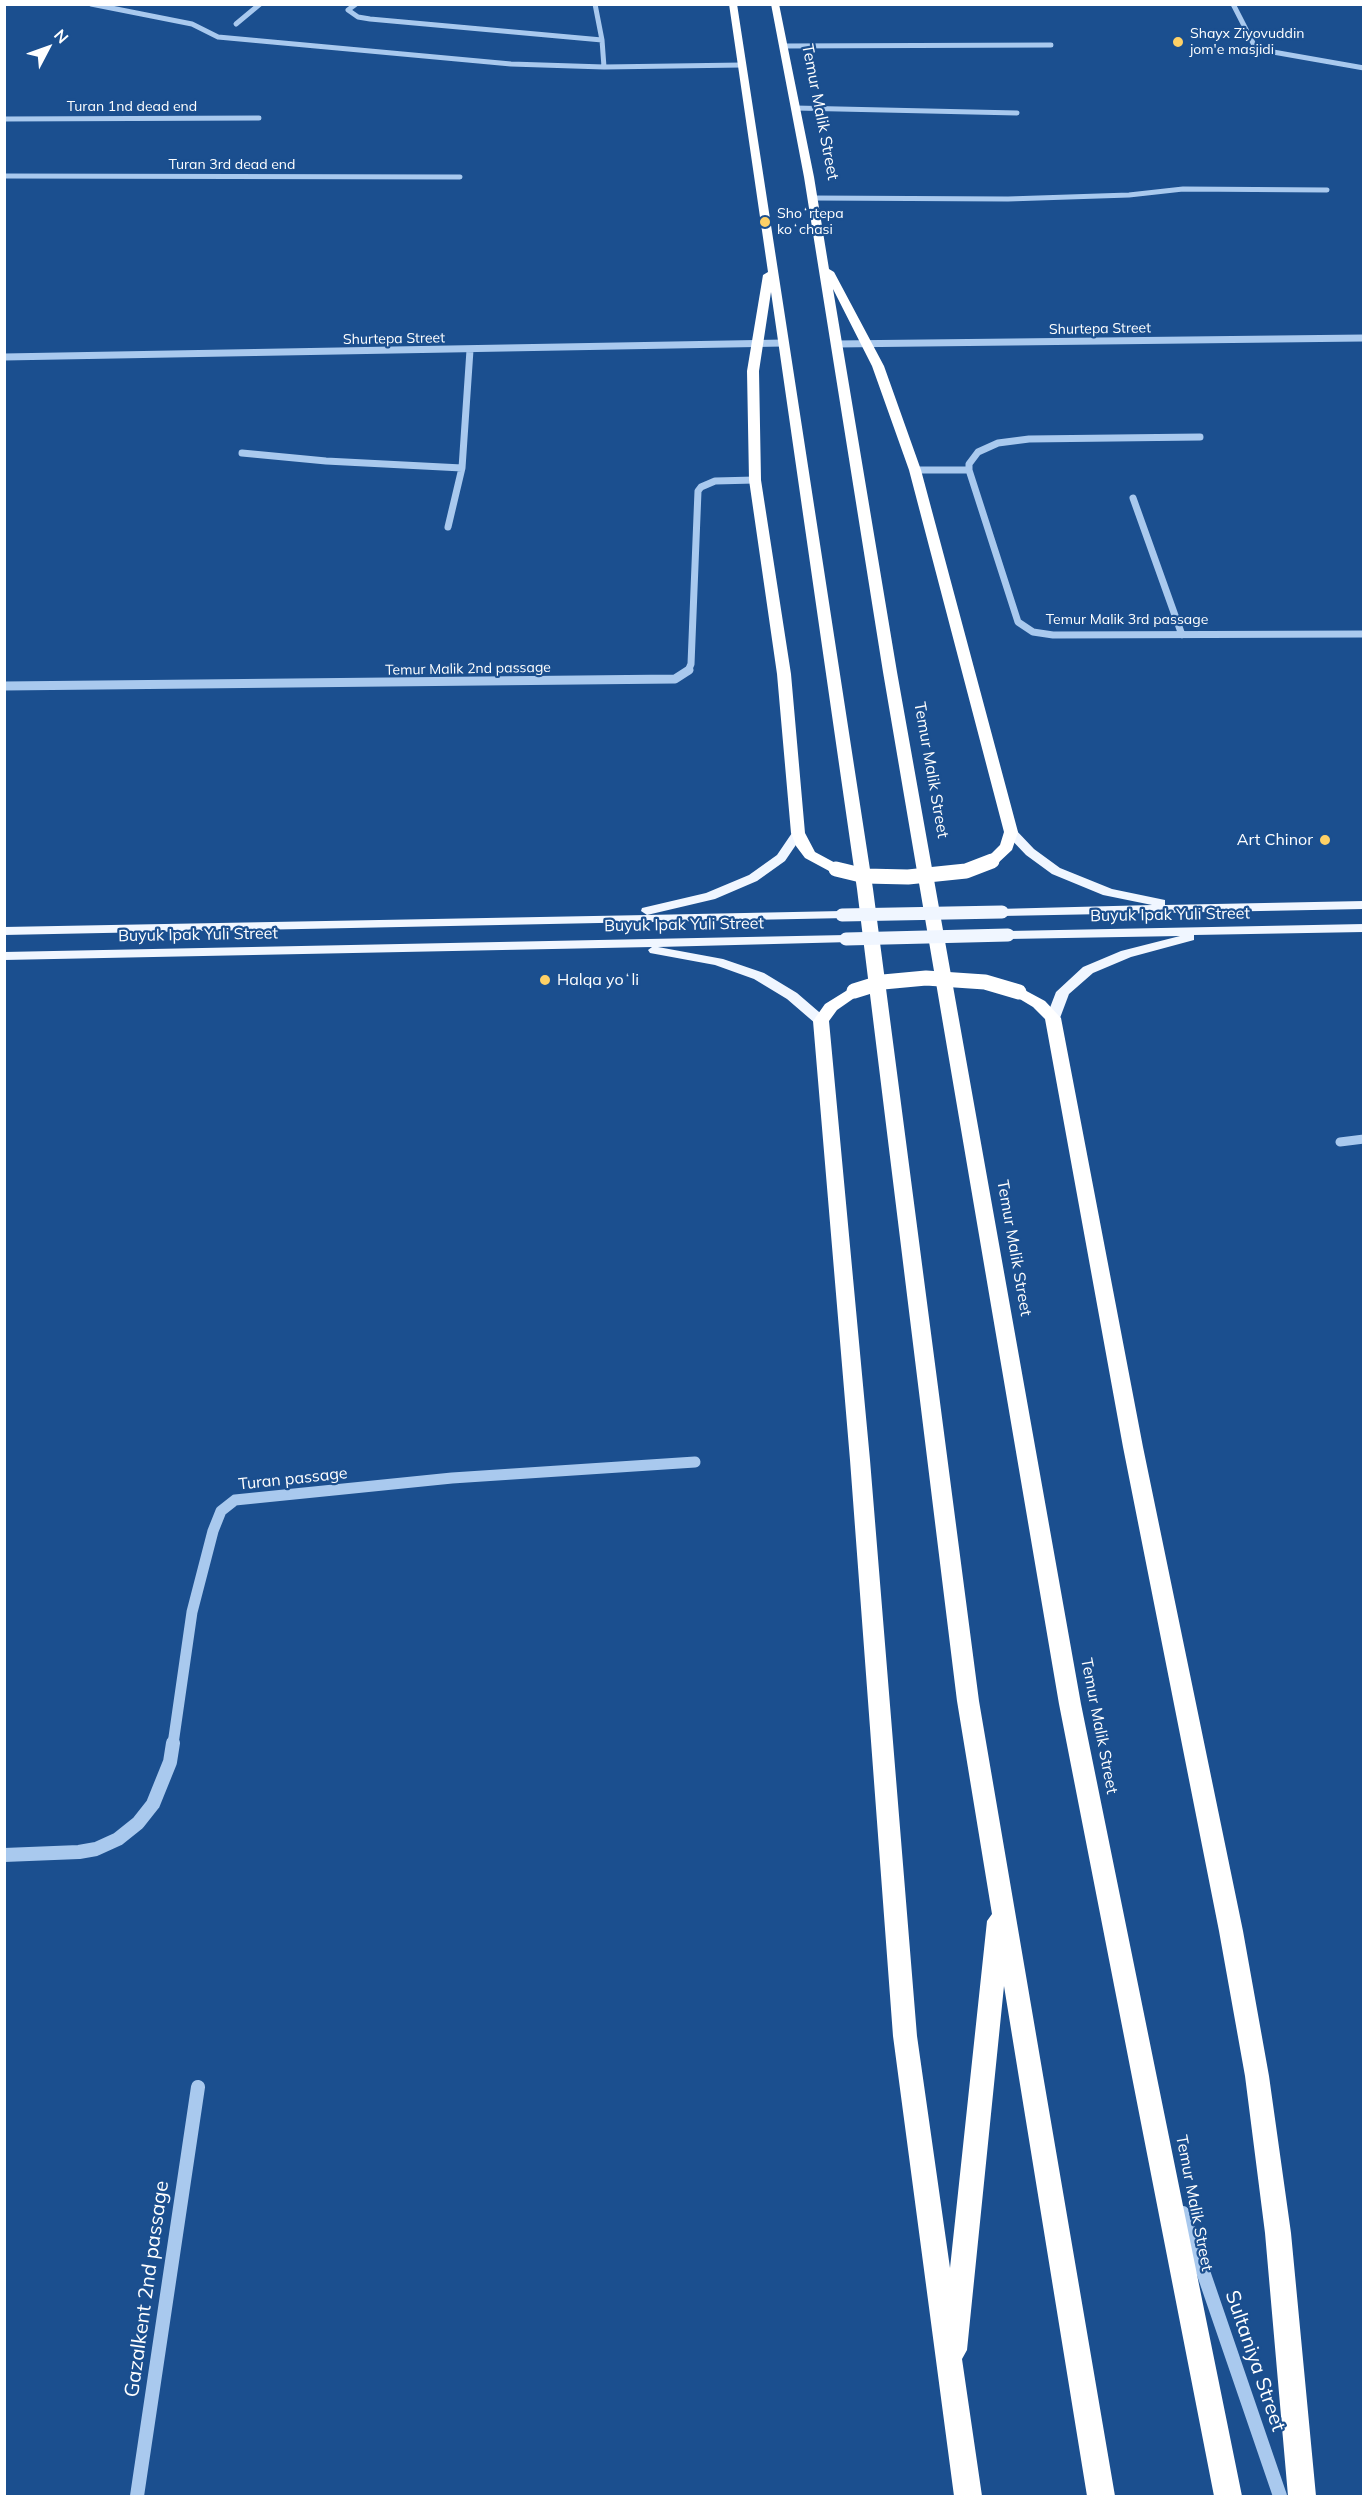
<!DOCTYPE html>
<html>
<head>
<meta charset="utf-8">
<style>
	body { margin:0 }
	#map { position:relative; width:1368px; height:2501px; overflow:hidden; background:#1b4f8f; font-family:Mulish,sans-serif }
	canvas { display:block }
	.frame { position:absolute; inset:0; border:6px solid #fff; pointer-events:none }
	.north { position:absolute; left:18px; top:18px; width:60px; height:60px; -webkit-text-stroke:4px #1b4f8f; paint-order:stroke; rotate:49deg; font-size:16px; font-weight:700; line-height:24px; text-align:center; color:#fff }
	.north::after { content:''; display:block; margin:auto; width:21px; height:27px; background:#fff; clip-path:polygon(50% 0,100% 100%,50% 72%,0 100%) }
</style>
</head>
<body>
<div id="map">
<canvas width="1368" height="2501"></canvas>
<div class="frame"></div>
<div class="north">N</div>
</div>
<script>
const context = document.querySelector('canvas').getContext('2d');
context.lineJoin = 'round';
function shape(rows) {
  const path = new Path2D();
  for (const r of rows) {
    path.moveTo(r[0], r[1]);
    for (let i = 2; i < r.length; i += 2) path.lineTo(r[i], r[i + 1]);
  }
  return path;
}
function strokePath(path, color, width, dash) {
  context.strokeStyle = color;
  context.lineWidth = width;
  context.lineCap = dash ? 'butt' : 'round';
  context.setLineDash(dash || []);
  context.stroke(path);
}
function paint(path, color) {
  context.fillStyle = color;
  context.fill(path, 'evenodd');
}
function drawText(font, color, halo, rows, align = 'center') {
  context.font = font + ' Mulish,sans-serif';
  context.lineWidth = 4.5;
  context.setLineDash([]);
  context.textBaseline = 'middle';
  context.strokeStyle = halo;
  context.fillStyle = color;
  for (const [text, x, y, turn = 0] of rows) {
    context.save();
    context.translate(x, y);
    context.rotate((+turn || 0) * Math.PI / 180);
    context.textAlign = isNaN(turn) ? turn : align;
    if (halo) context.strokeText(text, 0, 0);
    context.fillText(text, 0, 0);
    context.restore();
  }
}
strokePath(shape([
	[91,4,192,24,218,37,511,64,604,67,742,65],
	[356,4,348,10,358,17,370,19,602,40],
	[595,4,602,40,604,67],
	[1233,4,1256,49,1364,68],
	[236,24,260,4],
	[783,46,1051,45],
	[795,108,1017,113],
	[4,119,259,118],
	[4,176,460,177],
	[812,198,1008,199,1129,195,1183,189,1327,190]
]), '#a9c9ee', 5);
strokePath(shape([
	[836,344,1364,338],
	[4,357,784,343],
	[1200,437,1029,439,998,443,978,452,969,464,969,470,1018,622,1033,632,1053,635,1364,634],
	[242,453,326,461,462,468],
	[915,470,969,470],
	[1133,498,1182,635],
	[448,527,462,468,470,350],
	[688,671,691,664,698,491,701,487,715,481,755,480]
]), '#a9c9ee', 7);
strokePath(shape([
	[4,686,675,679,689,670],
	[1340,1142,1364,1139]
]), '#a9c9ee', 9);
strokePath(shape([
	[173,1744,192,1612,213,1531,221,1511,235,1500,452,1478,695,1462]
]), '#a9c9ee', 11);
strokePath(shape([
	[4,1855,79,1852,96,1849,118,1839,138,1823,153,1804,170,1762,173,1743],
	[1183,2213,1280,2496],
	[137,2496,198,2087]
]), '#a9c9ee', 14);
paint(shape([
	[1011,828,1015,829,1034,849,1060,868,1112,889,1165,900,1165,905,1364,901,1364,909,1002,916,997,915,996,912,997,909,1152,905,1103,895,1052,874,1026,855,1007,835,1005,832,1007,829,1011,828],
	[798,829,804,833,785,861,757,881,715,899,647,915,842,911,847,912,848,915,847,918,4,935,4,927,647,915,641,911,642,908,706,893,749,875,777,855,794,830,798,829],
	[1364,924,1364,932,1194,935,1194,940,1131,957,1093,973,1069,994,1060,1018,1053,1022,1046,1018,1056,992,1083,967,1121,951,1180,936,1008,939,1001,935,1008,931,1364,924],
	[846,935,853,939,851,942,658,947,723,959,764,973,797,993,826,1018,828,1021,826,1024,821,1025,816,1024,787,999,754,979,715,965,650,953,648,950,652,947,4,960,4,952,846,935]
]), '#f0f6ff');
paint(shape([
	[729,4,737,4,873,889,979,1701,1115,2496,1087,2496,1004,1986,967,2350,962,2359,982,2496,954,2496,893,2036,850,1460,813,1021,825,1004,854,986,862,991,860,994,837,1010,829,1021,870,1460,917,2036,950,2268,987,1921,992,1914,957,1701,857,889,771,292,759,371,761,480,791,674,805,833,815,852,841,866,844,869,841,872,831,872,805,858,796,846,791,833,777,674,749,480,747,371,763,275,768,272,729,4],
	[771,4,779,4,814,177,829,269,834,272,884,366,921,470,1018,832,1012,850,997,864,987,864,984,861,1000,845,1004,832,909,470,872,366,833,289,897,672,1081,1704,1242,2496,1214,2496,1059,1704,883,672,804,177,771,4],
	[1019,987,1045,1001,1061,1018,1143,1447,1243,1931,1269,2076,1291,2233,1316,2496,1288,2496,1265,2233,1245,2076,1219,1931,1123,1447,1045,1019,1033,1007,1013,995,1011,992,1013,989,1019,987]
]), '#fff');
strokePath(shape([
	[842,915,1002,912],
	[846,939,1008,935]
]), '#f0f6ff', 13);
strokePath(shape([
	[836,869,865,876,908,877,966,871,992,861],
	[854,991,883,982,926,978,985,982,1019,992]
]), '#fff', 15);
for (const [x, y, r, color] of [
	[1178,42,6,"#ffd166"],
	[765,222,6,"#ffd166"],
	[1325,840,6,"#ffd166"],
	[545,980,6,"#ffd166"]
]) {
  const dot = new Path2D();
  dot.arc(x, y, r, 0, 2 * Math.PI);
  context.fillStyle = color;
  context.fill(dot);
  strokePath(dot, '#1b4f8f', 2);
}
drawText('14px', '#fff', '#1b4f8f', [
	["Shayx Ziyovuddin",1190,34],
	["jom'e masjidi",1190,50],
	["Shoʻrtepa",777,214],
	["koʻchasi",777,230]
], 'left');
drawText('14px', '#fff', '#1b4f8f', [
	["Turаn 1nd dead end",132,107],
	["Turan 3rd dead end",232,165],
	["Shurtepa Street",1100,329,-1],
	["Shurtepa Street",394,339,-1],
	["Temur Malik 3rd passage",1127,620],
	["Temur Malik 2nd passage",468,669,-1]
]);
drawText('16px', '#fff', '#1b4f8f', [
	["Temur Malik Street",820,112,79],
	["Temur Malik Street",931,770,80],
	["Buyuk Ipak Yuli Street",1170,915,-1],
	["Buyuk Ipak Yuli Street",684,925,-1],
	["Buyuk Ipak Yuli Street",198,935,-1],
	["Temur Malik Street",1014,1248,80],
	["Turan passage",293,1479,-6],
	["Temur Malik Street",1099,1726,79],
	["Temur Malik Street",1194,2203,79]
]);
drawText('16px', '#fff', '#1b4f8f', [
	["Art Chinor",1313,840],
	["Halqa yoʻli",557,980,"left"]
], 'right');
drawText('20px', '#fff', '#1b4f8f', [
	["Gazalkent 2nd passage",147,2289,-82],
	["Sultаniya Street",1255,2361,71]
]);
</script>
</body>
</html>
